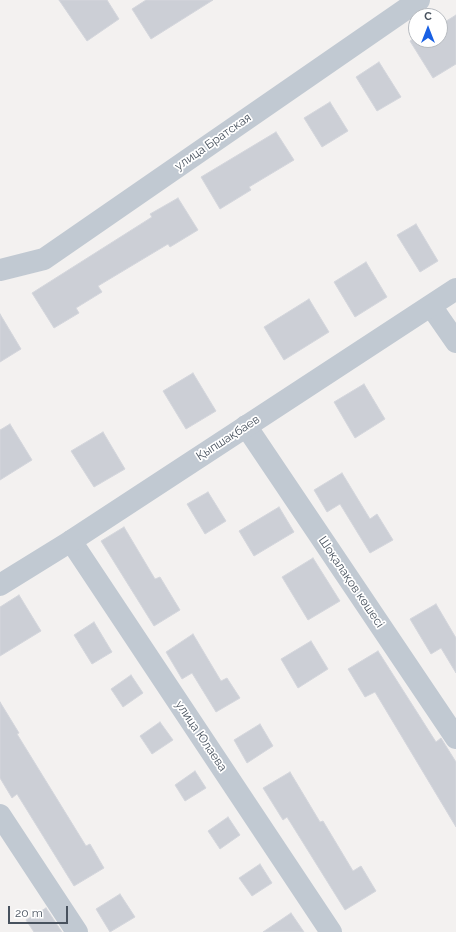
<!DOCTYPE html>
<html>
<head>
<meta charset="utf-8">
<style>
	body { margin:0 }
	#map { position:relative; width:456px; height:932px; overflow:hidden; background:#f3f1f0; font-family:Raleway,sans-serif }
	canvas { display:block }
	.north { position:absolute; left:408px; top:8px; width:40px; height:40px; box-sizing:border-box; background:#fff; border:1px solid #b6babf; border-radius:50%; rotate:0deg; font-size:11px; font-weight:700; line-height:16px; text-align:center; color:#48525e }
	.north::after { content:''; display:block; margin:auto; width:14px; height:18px; background:#1960e4; clip-path:polygon(50% 0,100% 100%,50% 72%,0 100%) }
	.scale { position:absolute; left:8px; top:906px; width:60px; height:18px; box-sizing:border-box; border:2px solid #48525e; border-top:0; padding-left:5px; font-size:12px; line-height:14px; white-space:nowrap; color:#48525e; -webkit-text-stroke:3px #fff; paint-order:stroke }
</style>
</head>
<body>
<div id="map">
<canvas width="456" height="932"></canvas>
<div class="north">С</div>
<div class="scale">20 m</div>
</div>
<script>
const context = document.querySelector('canvas').getContext('2d');
context.lineJoin = 'round';
function paint(path, color) {
  context.fillStyle = color;
  context.fill(path, 'evenodd');
}
function shape(rows) {
  const path = new Path2D();
  for (const r of rows) {
    path.moveTo(r[0], r[1]);
    for (let i = 2; i < r.length; i += 2) path.lineTo(r[i], r[i + 1]);
  }
  return path;
}
function strokePath(path, color, width, dash) {
  context.strokeStyle = color;
  context.lineWidth = width;
  context.lineCap = dash ? 'butt' : 'round';
  context.setLineDash(dash || []);
  context.stroke(path);
}
function drawText(font, color, halo, rows, align = 'center') {
  context.font = font + ' Raleway,sans-serif';
  context.lineWidth = 3.5;
  context.setLineDash([]);
  context.textBaseline = 'middle';
  context.strokeStyle = halo;
  context.fillStyle = color;
  for (const [text, x, y, turn = 0] of rows) {
    context.save();
    context.translate(x, y);
    context.rotate((+turn || 0) * Math.PI / 180);
    context.textAlign = isNaN(turn) ? turn : align;
    if (halo) context.strokeText(text, 0, 0);
    context.fillText(text, 0, 0);
    context.restore();
  }
}
const building = shape([
	[59,0,107,0,119,19,87,41,59,0],
	[146,0,213,0,151,39,132,9,146,0],
	[456,15,456,64,433,78,410,41,416,37,416,40,440,40,440,25,456,15],
	[379,62,401,97,377,111,356,77,379,62],
	[330,102,348,131,322,147,304,118,330,102],
	[276,132,294,160,249,187,251,190,220,209,201,177,276,132],
	[178,198,198,230,170,247,168,244,98,286,102,292,76,308,79,313,54,328,32,293,152,217,150,214,178,198],
	[416,224,438,261,420,272,397,235,416,224],
	[366,262,387,297,355,317,334,282,366,262],
	[309,299,329,332,284,360,264,327,309,299],
	[0,314,21,349,0,362,0,314],
	[193,373,216,411,186,429,163,391,193,373],
	[364,384,385,419,355,438,334,402,364,384],
	[10,424,32,460,0,480,0,430,10,424],
	[103,432,125,469,94,487,71,451,103,432],
	[342,473,370,519,377,514,393,540,370,553,340,504,327,512,314,490,342,473],
	[208,492,226,521,205,534,187,504,208,492],
	[279,507,294,532,254,556,239,531,279,507],
	[124,527,155,579,160,577,180,610,154,626,101,541,124,527],
	[313,558,340,601,308,620,282,577,313,558],
	[19,595,41,631,0,656,0,607,19,595],
	[436,604,456,638,456,673,441,648,431,654,410,619,436,604],
	[94,622,112,652,92,664,74,635,94,622],
	[193,634,221,681,227,678,240,698,216,712,192,673,182,679,166,652,193,634],
	[311,641,328,669,298,688,281,659,311,641],
	[378,651,436,742,441,738,456,762,456,827,375,692,365,697,348,669,378,651],
	[131,675,143,693,123,707,111,689,131,675],
	[0,702,19,733,17,734,86,846,90,844,104,868,74,886,17,794,12,798,0,778,0,702],
	[160,722,173,740,152,754,140,736,160,722],
	[260,724,273,746,247,763,234,740,260,724],
	[195,771,206,788,185,801,175,785,195,771],
	[290,772,320,822,323,821,353,871,361,866,376,891,345,910,287,817,283,820,263,788,290,772],
	[228,817,240,835,220,849,208,831,228,817],
	[260,864,272,883,252,896,239,878,260,864],
	[120,894,135,917,110,932,96,909,120,894],
	[46,908,62,932,34,932,26,920,46,908],
	[291,913,304,932,263,932,291,913]
]);
paint(building, '#cccfd6');
strokePath(building, '#d4d6dc', 1);
strokePath(shape([
	[0,270,44,259,419,0],
	[431,306,456,342],
	[246,426,456,738],
	[71,541,331,932],
	[0,815,77,932]
]), '#c1c9d2', 22);
strokePath(shape([
	[0,585,71,541,456,289]
]), '#c1c9d2', 22);
drawText('12px', '#48525e', '#fff', [
	["улица Братская",213,142,-35],
	["Қыпшақбаев",228,438,-33],
	["Шоқалақов көшесі",351,582,56],
	["улица Юлаева",201,736,56]
]);
</script>
</body>
</html>
